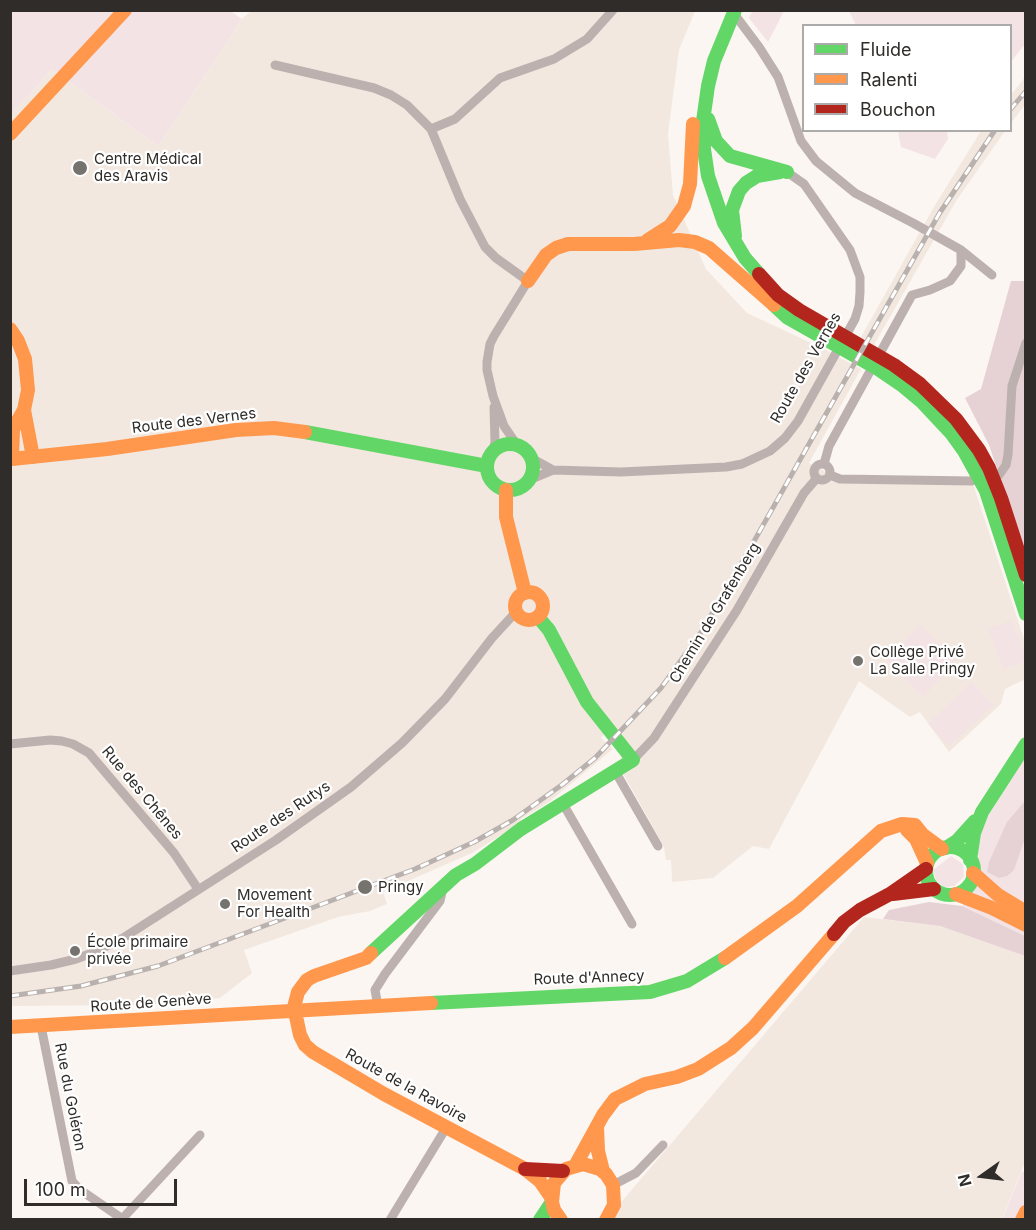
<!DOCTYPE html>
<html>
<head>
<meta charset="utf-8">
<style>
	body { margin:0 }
	#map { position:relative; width:1036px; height:1230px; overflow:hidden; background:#fbf6f2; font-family:Inter,sans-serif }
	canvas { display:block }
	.frame { position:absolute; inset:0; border:12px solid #2f2c29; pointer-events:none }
	.legend { position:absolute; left:802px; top:24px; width:210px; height:108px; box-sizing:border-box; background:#fff; border:2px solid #acaba9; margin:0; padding:8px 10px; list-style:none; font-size:18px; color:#2f2c29 }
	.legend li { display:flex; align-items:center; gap:12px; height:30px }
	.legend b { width:30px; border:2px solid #acaba9 }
	.north { position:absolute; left:952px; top:1146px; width:60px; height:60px; -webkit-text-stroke:4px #fff; paint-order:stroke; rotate:256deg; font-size:16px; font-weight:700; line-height:24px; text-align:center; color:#2f2c29 }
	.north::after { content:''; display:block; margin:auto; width:21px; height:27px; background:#2f2c29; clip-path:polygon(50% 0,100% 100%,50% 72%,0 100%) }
	.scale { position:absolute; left:24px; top:1179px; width:153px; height:27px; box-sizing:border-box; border:3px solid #2f2c29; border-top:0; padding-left:8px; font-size:18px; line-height:21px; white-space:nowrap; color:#2f2c29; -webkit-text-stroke:4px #fff; paint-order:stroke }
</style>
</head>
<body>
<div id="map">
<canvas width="1036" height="1230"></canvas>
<div class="frame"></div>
<ul class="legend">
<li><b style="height:8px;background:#63d668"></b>Fluide</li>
<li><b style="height:8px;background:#ff974d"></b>Ralenti</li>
<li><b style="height:8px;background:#b3261e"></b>Bouchon</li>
</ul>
<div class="north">N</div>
<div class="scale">100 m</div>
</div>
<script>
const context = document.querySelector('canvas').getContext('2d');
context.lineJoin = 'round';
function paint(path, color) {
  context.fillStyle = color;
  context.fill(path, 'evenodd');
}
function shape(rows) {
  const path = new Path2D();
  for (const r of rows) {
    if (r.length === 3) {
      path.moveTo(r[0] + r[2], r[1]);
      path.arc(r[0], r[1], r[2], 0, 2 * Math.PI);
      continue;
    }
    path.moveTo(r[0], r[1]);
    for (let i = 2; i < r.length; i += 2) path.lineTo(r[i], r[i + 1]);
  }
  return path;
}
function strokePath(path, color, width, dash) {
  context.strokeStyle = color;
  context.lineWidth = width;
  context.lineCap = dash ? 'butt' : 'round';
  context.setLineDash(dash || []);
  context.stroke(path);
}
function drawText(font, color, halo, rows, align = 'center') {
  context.font = font + ' Inter,sans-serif';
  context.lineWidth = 4.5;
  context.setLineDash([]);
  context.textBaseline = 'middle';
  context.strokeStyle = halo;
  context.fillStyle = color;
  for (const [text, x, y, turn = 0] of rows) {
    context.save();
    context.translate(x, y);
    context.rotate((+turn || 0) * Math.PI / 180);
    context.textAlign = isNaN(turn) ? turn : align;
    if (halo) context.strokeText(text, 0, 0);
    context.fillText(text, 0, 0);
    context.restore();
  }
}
paint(shape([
	[251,11,695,11,679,50,668,134,673,195,706,269,747,313,824,349,861,369,809,463,840,479,972,481,1025,642,1025,684,1023,680,1005,689,1001,704,949,752,920,712,910,717,859,681,769,849,753,846,713,878,672,882,671,860,666,860,664,847,620,768,623,736,613,725,601,738,613,749,549,802,521,819,522,822,472,853,383,892,387,904,370,911,338,917,244,950,252,973,220,998,144,1005,11,1006,11,115,52,69,158,146,242,19],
	[1025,77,1025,105,1011,123,1011,95],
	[981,131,1005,131,956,201,874,345,861,337,935,205],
	[864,917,940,926,1025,956,1025,1162,1002,1219,606,1220]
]), '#f3e8e0');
paint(shape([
	[229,10,242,19,158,146,52,69,11,115,11,11],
	[753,10,784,11,768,42,749,18],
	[849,11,1025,11,1025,44,1011,62,1010,26,856,25],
	[898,131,947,131,948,139,935,159,901,147],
	[1012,620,1025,656,1025,661,1004,669,988,629],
	[920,625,957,661,923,697,886,660],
	[971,682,994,705,949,746,928,724],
	[1025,758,1025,936,962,906,981,873,976,842,986,819],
	[951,856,963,864,964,877,954,886,944,887,936,880,933,870],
	[1022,1171,1025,1173,1025,1219,1002,1220]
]), '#f3e3e5');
paint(shape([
	[1011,281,1025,281,1025,551,989,445,965,398,981,389],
	[1025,801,1025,838,1014,870,1007,876,999,878,987,872,989,862,1007,822],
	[929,902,962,906,1025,936,1025,956,940,926,883,919,889,910]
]), '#e6d2d5');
strokePath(shape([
	[732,11,759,47,778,77,801,141,816,161,855,193,913,223,961,250,992,275],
	[275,65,374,88,391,95,407,105,431,129,460,199,485,247,496,258,528,281,494,336,490,344,487,362,487,370,493,396,504,426,517,445],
	[431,129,455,119,500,78,554,59,587,39,613,10],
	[493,450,495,442,494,407],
	[531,458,553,470],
	[824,464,829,446,912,295,930,290,950,281,961,266,961,250],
	[822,472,8],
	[830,475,840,479,972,481],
	[999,475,1006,465,1008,455,1012,386,1026,343],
	[529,480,553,470,621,472,726,467,742,464,770,451,785,438,798,421,855,319,859,306,860,292,860,277,850,250,804,184,787,172],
	[10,744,50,740,62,741,73,744,89,753,174,853,198,889],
	[633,760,654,738,737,610,804,493,817,478],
	[615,771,658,846],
	[562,802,632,924],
	[10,971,51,965,76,959,95,952,123,938,276,840,351,787,402,743,445,699,492,638,516,612],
	[378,1006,375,990,385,974,440,901,443,888],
	[41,1026,72,1181,79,1189,124,1220],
	[613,1185,636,1173,663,1145],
	[122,1219,200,1135],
	[390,1220,446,1128]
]), '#bdb1af', 9);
strokePath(shape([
	[735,10,714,61,708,86,703,121,704,149,708,176,724,223,745,258,759,274],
	[708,119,716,141,730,156,787,172],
	[735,236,732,210,739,191,746,183,757,176,780,172],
	[774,305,788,318,878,369,903,386,921,401,951,433,964,451,986,491,1026,614],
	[305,432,487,466],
	[510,467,23],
	[950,871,24],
	[946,848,957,841,975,821],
	[970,860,974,833,982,812,1026,744],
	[371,953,456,875,475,864,521,829,633,760,587,702,549,630,538,617],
	[431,1003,650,992,687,981,725,958],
	[540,1220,552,1202]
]), '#63d668', 14);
strokePath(shape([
	[10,134,125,10],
	[648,240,670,226,684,206,690,184,693,124],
	[528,281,546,255,556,248,568,244,634,244,679,240,695,242,709,248,774,305],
	[10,329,18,341,25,359,28,390,24,410,33,457],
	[24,410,13,429,12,459,107,449,236,430,274,428,305,432],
	[506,490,506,517,525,593],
	[529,606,14],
	[907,830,916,839,927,863],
	[973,873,998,895,1026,912],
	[956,894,992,908,1026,925],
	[371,953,366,958,314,976,307,980,298,992,294,1007,300,1035,305,1045,313,1052,384,1094,525,1169,540,1181,551,1197],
	[725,958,797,906,881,831,902,824,915,825,923,835,942,849],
	[10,1027,431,1003],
	[597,1127,598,1151,603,1171],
	[575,1166,603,1115,615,1099,645,1084,677,1077,698,1069,731,1048,753,1028,834,934],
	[561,1220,554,1210,552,1202,554,1183,566,1169,583,1164,600,1169,606,1174,613,1185,614,1205,606,1220],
	[1022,1220,1026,1212]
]), '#ff974d', 14);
strokePath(shape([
	[759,274,778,295,799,310,894,365,920,384,956,419,979,450,989,468,1001,498,1026,575],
	[893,894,934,889],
	[834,934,844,922,860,910,890,894,926,869],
	[525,1169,563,1171]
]), '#b3261e', 14);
const rail = shape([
	[1010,110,1026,91],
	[10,996,81,986,158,966,415,869,474,842,513,820,563,784,595,758,661,688,700,634,740,566,939,214,995,130]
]);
strokePath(rail, '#b9b1ae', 5);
strokePath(rail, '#fff', 3, [9]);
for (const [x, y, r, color] of [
	[80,168,8,"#76736f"],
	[858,661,6,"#76736f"],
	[365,887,8,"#76736f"],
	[225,904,6,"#76736f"],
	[75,951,6,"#76736f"]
]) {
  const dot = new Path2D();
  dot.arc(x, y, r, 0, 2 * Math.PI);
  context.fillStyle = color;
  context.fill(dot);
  strokePath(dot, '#fff', 2);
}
drawText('15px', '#2f2c29', '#fff', [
	["Centre Médical",94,159],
	["des Aravis",94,176],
	["Collège Privé",870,652],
	["La Salle Pringy",870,669],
	["Pringy",378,887],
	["Movement",237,895],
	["For Health",237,912],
	["École primaire",87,942],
	["privée",87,959]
], 'left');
drawText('15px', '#2f2c29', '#fff', [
	["Route des Vernes",806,368,-60],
	["Route des Vernes",194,421,-7],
	["Chemin de Grafenberg",715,613,-59],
	["Rue des Chênes",142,793,50],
	["Route des Rutys",281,817,-34],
	["Route d'Annecy",589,978,-2],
	["Route de Genève",151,1003,-4],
	["Route de la Ravoire",406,1086,29],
	["Rue du Goléron",70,1097,79]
]);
</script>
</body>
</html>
